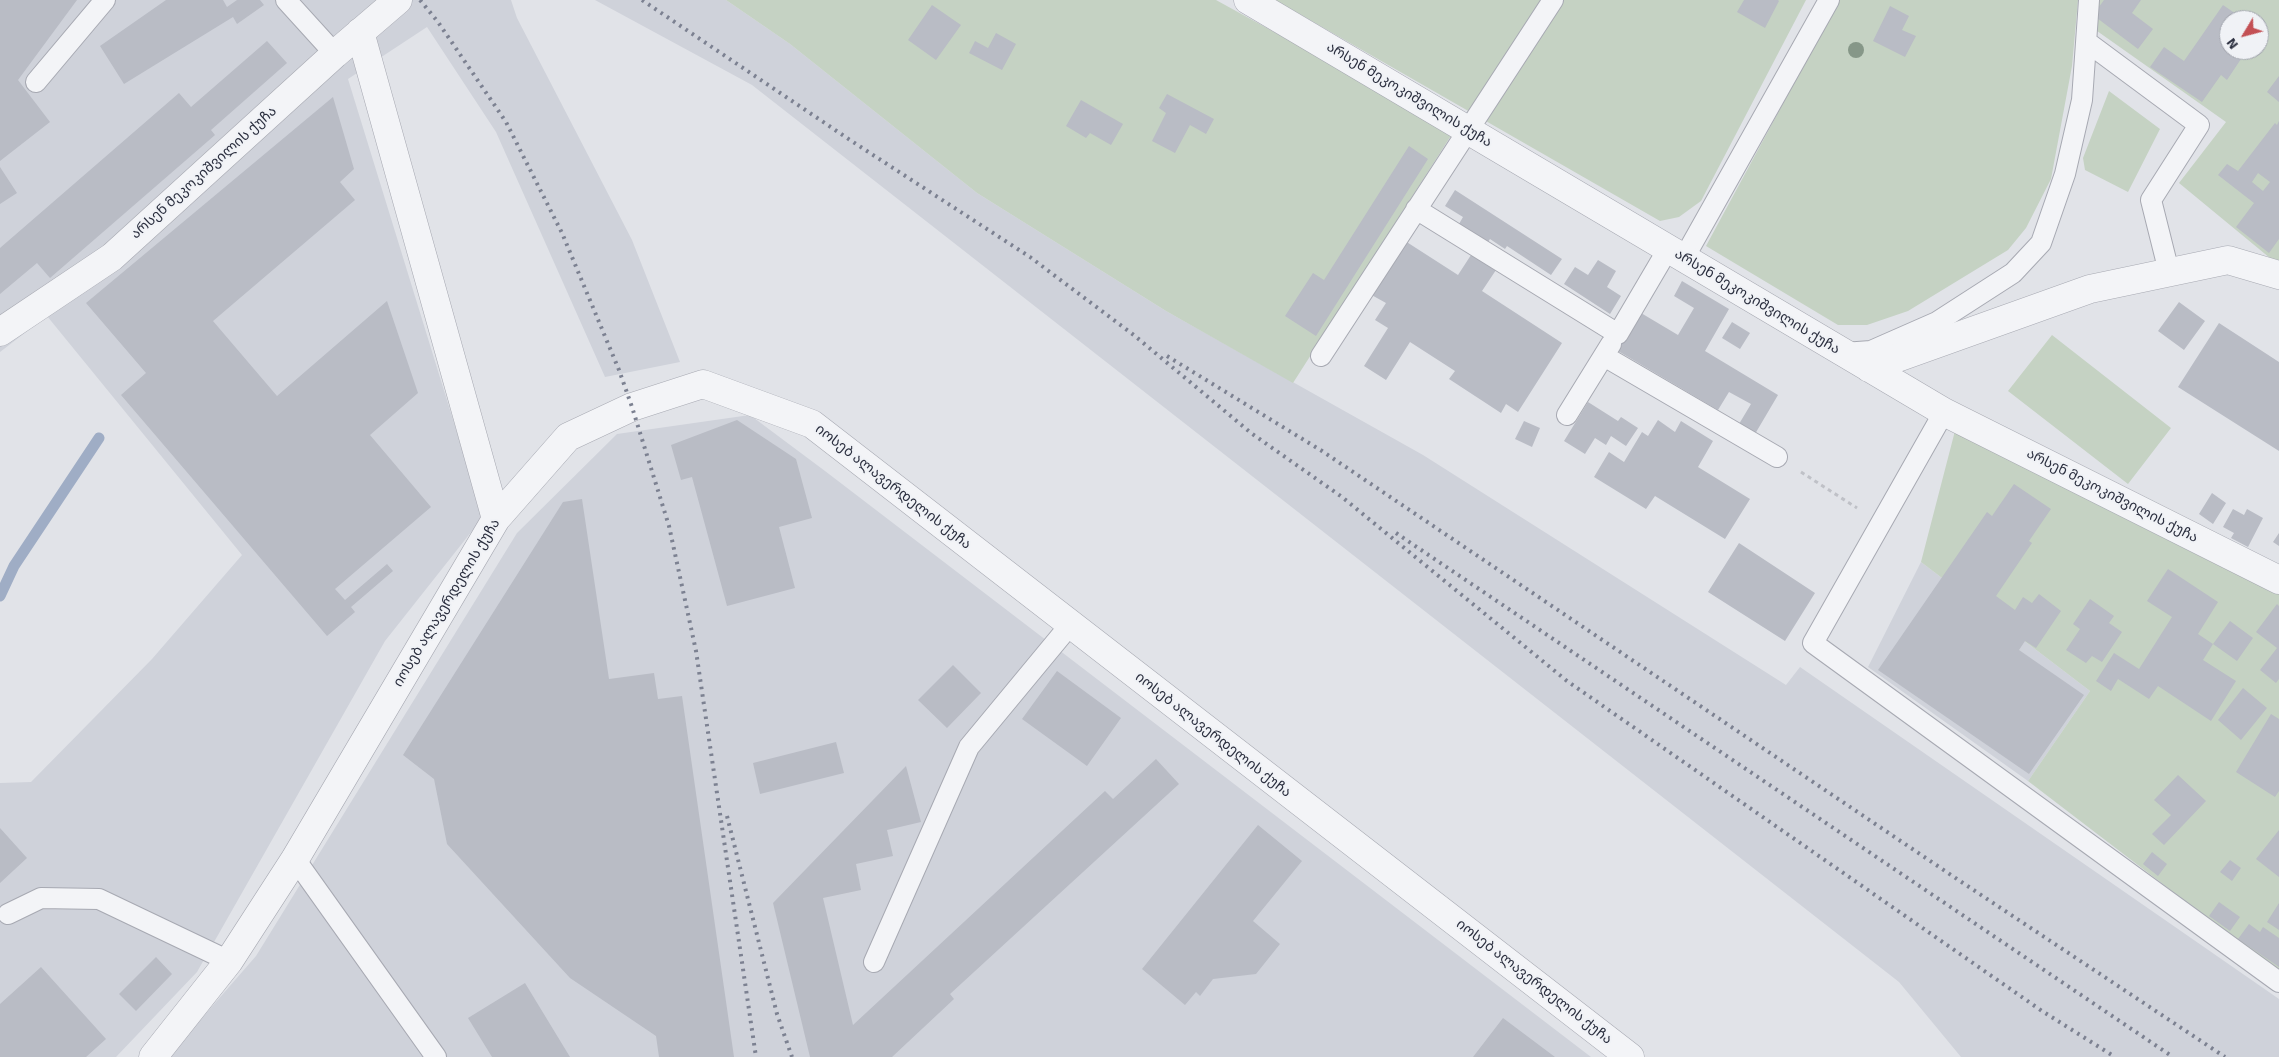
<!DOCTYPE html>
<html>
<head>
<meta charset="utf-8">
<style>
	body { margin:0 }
	#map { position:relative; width:2279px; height:1057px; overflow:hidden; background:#e1e3e8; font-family:Signika,sans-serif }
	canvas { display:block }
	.north { position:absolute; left:2219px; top:10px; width:50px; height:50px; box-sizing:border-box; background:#f0f2f6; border:1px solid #a1a4ad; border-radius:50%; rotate:233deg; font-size:14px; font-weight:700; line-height:20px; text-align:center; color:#2b2f3f }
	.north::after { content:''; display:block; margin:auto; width:18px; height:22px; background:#c35054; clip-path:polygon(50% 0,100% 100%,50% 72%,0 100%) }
</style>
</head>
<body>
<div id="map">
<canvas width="2279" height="1057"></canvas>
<div class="north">N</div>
</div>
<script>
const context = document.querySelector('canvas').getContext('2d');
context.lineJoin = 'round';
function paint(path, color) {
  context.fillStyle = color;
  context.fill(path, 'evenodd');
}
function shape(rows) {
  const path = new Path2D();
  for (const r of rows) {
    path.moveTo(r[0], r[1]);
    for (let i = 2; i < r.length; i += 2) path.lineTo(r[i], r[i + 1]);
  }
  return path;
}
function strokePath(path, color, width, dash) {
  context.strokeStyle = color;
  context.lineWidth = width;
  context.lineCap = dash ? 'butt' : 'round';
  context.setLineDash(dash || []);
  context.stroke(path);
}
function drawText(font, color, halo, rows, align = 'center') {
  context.font = font + ' Signika,"Noto Sans Georgian",sans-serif';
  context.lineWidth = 4;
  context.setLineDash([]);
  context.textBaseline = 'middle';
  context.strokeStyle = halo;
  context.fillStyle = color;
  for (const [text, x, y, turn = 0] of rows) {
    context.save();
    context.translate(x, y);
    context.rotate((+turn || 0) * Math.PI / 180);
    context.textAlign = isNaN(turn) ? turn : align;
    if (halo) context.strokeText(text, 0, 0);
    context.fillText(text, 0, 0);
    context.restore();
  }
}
paint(shape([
	[0,0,511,0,517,18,632,240,680,362,605,377,496,132,427,27,348,79,483,517,385,641,197,972,116,1057,0,1057,0,783,31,782,152,659,242,555,47,316,0,352],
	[595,0,726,0,790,44,977,193,1166,311,1423,455,1786,685,1800,667,2279,999,2279,1057,1961,1057,1899,982,752,85],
	[750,415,825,471,1591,1057,168,1057,256,956,517,533,617,434],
	[1921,562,2090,691,2028,781,1868,667]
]), '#cfd2da');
paint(shape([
	[726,0,1216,0,1454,131,1293,383,1166,311,977,193,790,44],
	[1275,0,1806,0,1701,201,1679,217,1660,221],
	[1839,0,2078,0,2072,66,2051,179,2026,228,2008,250,1908,311,1867,325,1838,325,1706,246],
	[2093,0,2279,0,2279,263,2276,263,2179,183,2226,122,2090,26],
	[2229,20,2259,20,2259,50,2229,50],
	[2109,91,2160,129,2128,192,2085,170,2083,158],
	[2052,335,2171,428,2128,484,2008,391],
	[1956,427,2279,588,2279,973,2028,781,2090,691,1921,562]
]), '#c5d2c3');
strokePath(shape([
	[0,596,14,566,99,438]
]), '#9fadc5', 11);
paint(shape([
	[0,0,77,0,18,80,50,122,0,161],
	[166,0,223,0,227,7,237,0,260,0,264,5,237,24,233,17,124,84,100,46],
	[1744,0,1778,0,1779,1,1765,28,1737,12],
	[2104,0,2141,0,2132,13,2153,29,2138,49,2093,15],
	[932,5,961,25,936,60,908,40],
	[2223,5,2239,16,2236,20,2229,20,2229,50,2247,50,2227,80,2221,75,2202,102,2150,67,2164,47,2184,61],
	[1890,6,1909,16,1902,30,1916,36,1905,57,1873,41],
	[996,33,1016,44,1002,70,969,53,975,41,988,48],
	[267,41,287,63,211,130,215,135,50,278,37,263,0,294,0,248,179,93,191,107],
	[2279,76,2279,102,2267,92],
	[1167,94,1214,119,1206,134,1190,125,1175,153,1152,141,1166,113,1159,108],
	[333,97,354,169,340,182,355,200,213,321,277,396,387,301,418,393,370,435,431,507,335,589,345,600,387,564,393,571,351,607,355,612,327,636,121,395,146,373,86,303],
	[1081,100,1123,124,1111,145,1090,133,1086,138,1066,126],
	[2279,121,2279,239,2269,253,2236,227,2254,203,2218,175,2227,164,2238,171,2275,123,2277,125],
	[2258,173,2270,182,2263,191,2252,182],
	[1409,146,1428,159,1316,336,1285,316,1313,273,1324,280],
	[0,167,17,193,0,204],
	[1455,190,1562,259,1551,275,1507,246,1505,249,1490,239,1488,242,1459,224,1463,217,1445,206],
	[1402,239,1458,275,1471,255,1496,270,1482,291,1562,343,1518,412,1506,404,1501,413,1449,379,1455,371,1410,342,1386,380,1364,366,1388,328,1375,320,1386,303,1368,293],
	[1598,260,1616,271,1607,287,1621,296,1610,314,1564,284,1575,267,1588,275],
	[1682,281,1729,309,1705,351,1778,395,1755,434,1739,424,1751,404,1729,392,1718,410,1618,351,1641,313,1678,335,1694,308,1674,296],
	[2179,302,2205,321,2184,350,2158,331],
	[1732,322,1750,333,1740,349,1722,338],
	[2219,323,2279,362,2279,451,2178,387],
	[1588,402,1618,421,1621,417,1638,428,1626,446,1611,436,1606,445,1595,438,1585,454,1564,441],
	[737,420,796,459,812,518,779,527,795,588,727,606,692,477,681,480,671,445],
	[1658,420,1675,432,1681,421,1713,441,1698,467,1750,499,1725,539,1655,496,1646,509,1594,477,1609,452,1624,462,1642,432,1648,436],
	[1524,421,1540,428,1532,447,1515,439],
	[2014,484,2051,509,2029,541,2032,543,1996,596,2015,610,2023,597,2032,603,2039,594,2061,611,2036,648,2025,641,2019,650,2084,695,2029,774,1878,670,1987,512,1992,516],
	[2212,493,2226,503,2213,524,2199,514],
	[582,499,609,679,654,673,658,699,682,696,734,1057,659,1057,656,1036,570,978,447,844,434,779,403,755,563,502],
	[2233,509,2244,515,2247,509,2263,518,2248,547,2231,538,2234,533,2223,527],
	[2279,533,2279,546,2273,542],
	[1739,543,1815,593,1785,641,1708,592],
	[2168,569,2218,602,2198,634,2213,644,2203,660,2236,681,2211,721,2158,686,2149,699,2118,679,2111,691,2096,681,2114,653,2139,669,2172,617,2147,601],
	[2090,599,2114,616,2109,623,2122,632,2102,662,2092,656,2086,663,2066,650,2080,629,2073,624],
	[2277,604,2279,606,2279,679,2276,683,2260,670,2277,648,2256,632],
	[2230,621,2253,638,2237,661,2213,644],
	[953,665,981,693,947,728,918,700],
	[1057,671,1121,718,1087,766,1022,719],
	[2243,688,2267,708,2241,740,2218,720],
	[2271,714,2279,719,2279,791,2275,797,2236,772],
	[836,742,844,773,760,794,753,763],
	[1156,759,1179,784,950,994,954,999,892,1057,810,1057,773,903,906,766,921,822,887,830,893,856,856,864,861,890,823,898,853,1025,1105,791,1113,799],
	[2178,775,2206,801,2164,845,2152,834,2171,815,2154,800],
	[1258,825,1302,861,1253,921,1280,944,1256,974,1213,979,1200,996,1196,992,1185,1005,1142,969],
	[0,828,27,858,0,883],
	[2279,830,2279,877,2256,859],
	[2152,852,2167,864,2158,876,2143,864],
	[2230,860,2241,868,2232,881,2220,872],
	[2219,902,2240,917,2230,931,2209,916],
	[2279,903,2279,930,2267,922],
	[2249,924,2260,932,2263,927,2279,938,2279,967,2238,939],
	[156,957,172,974,136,1011,119,994],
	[41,967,106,1039,86,1057,0,1057,0,1004],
	[525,983,570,1057,492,1057,468,1018],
	[1503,1018,1555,1057,1473,1057]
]), '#b9bcc5');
const service = shape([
	[286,0,335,54],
	[2087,42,2199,125,2151,200,2169,272],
	[36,82,105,0],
	[1416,209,1618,334,1668,249],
	[1684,258,1829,0],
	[1844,353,1871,351,1937,322,2013,273,2041,243,2065,174,2082,100,2089,0],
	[1321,356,1553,0],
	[1604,356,1777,457],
	[1944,412,1813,643,2279,982],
	[1567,415,1611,344],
	[295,859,436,1057],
	[8,914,41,898,99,899,229,961],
	[874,962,969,747,1070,625]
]);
const minor = shape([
	[1248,0,1944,412,2279,580],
	[360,32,496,519],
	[0,332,112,257,335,54,398,0],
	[1869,368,2090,289,2228,260,2279,275],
	[153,1057,229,961,295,859,496,519,568,437,632,407,703,384,812,424,1630,1057]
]);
strokePath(service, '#a7a9b2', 22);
strokePath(minor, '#a7a9b2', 29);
strokePath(shape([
	[1801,472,1857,508]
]), '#bfc1c7', 3, [4, 4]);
strokePath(service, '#f3f4f7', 20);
strokePath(minor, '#f3f4f7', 28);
strokePath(shape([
	[420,0,438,22,506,122,562,233,619,370,632,407,669,526,696,651,756,1057],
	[642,0,850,140,1030,257,1135,336,1251,433,1342,497,1567,681,2042,1011,2115,1057],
	[1167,356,1322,451,1954,877,2225,1057],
	[1396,533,2173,1057],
	[727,816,777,1014,792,1057]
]), '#7c8191', 4, [2.5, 5]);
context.fillStyle = '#869788';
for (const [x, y] of [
	[1856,50]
]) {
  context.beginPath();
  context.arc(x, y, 8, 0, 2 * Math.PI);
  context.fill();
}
drawText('14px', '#2b2f3f', '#f0f2f6', [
	["არსენ მეკოკიშვილის ქუჩა",1409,95,31],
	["არსენ მეკოკიშვილის ქუჩა",204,173,-42],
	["არსენ მეკოკიშვილის ქუჩა",1757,302,31],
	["იოსებ ალავერდელის ქუჩა",893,487,38],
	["არსენ მეკოკიშვილის ქუჩა",2112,496,27],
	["იოსებ ალავერდელის ქუჩა",447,603,-59],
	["იოსებ ალავერდელის ქუჩა",1213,735,38],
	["იოსებ ალავერდელის ქუჩა",1534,982,38]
]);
</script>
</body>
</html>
